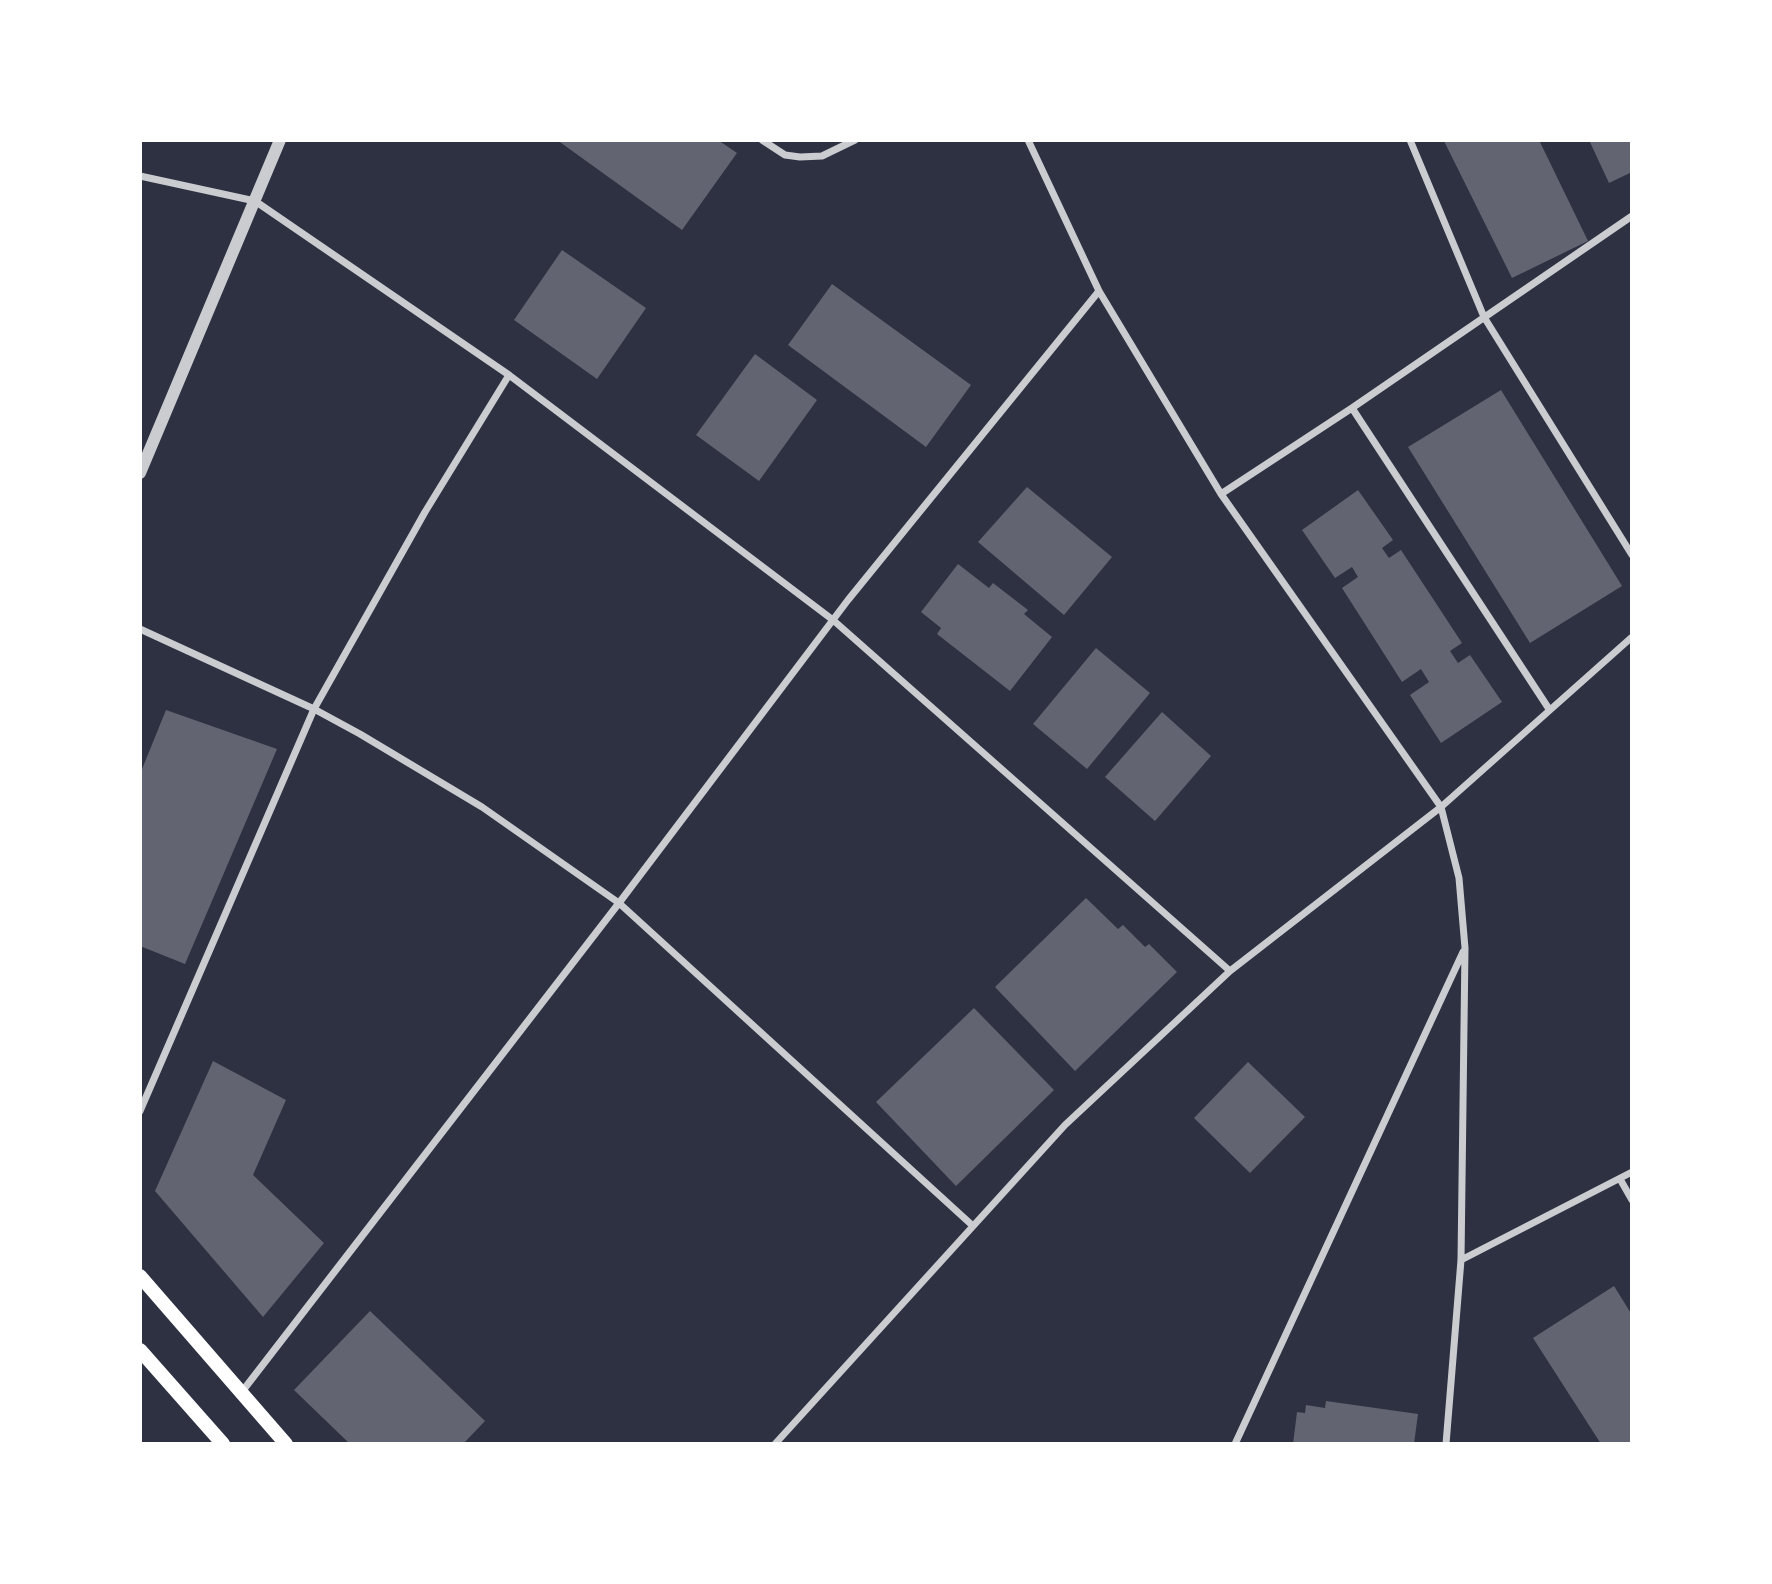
<!DOCTYPE html>
<html>
<head>
<meta charset="utf-8">
<style>
	body { margin:0 }
	#map { position:relative; width:1772px; height:1584px; overflow:hidden; background:#2d3142; font-family:Helvetica,sans-serif }
	canvas { display:block }
	.frame { position:absolute; inset:0; border:142px solid #fff; pointer-events:none }
</style>
</head>
<body>
<div id="map">
<canvas width="1772" height="1584"></canvas>
<div class="frame"></div>
</div>
<script>
const context = document.querySelector('canvas').getContext('2d');
context.lineJoin = 'round';
function paint(path, color) {
  context.fillStyle = color;
  context.fill(path, 'evenodd');
}
function shape(rows) {
  const path = new Path2D();
  for (const r of rows) {
    path.moveTo(r[0], r[1]);
    for (let i = 2; i < r.length; i += 2) path.lineTo(r[i], r[i + 1]);
  }
  return path;
}
function strokePath(path, color, width, dash) {
  context.strokeStyle = color;
  context.lineWidth = width;
  context.lineCap = dash ? 'butt' : 'round';
  context.setLineDash(dash || []);
  context.stroke(path);
}
paint(shape([
	[557,140,718,140,737,153,682,230],
	[1446,140,1539,140,1588,241,1512,278,1444,141],
	[1589,140,1632,140,1632,172,1609,183],
	[562,250,646,308,597,379,514,320],
	[832,284,971,385,926,447,788,345],
	[755,354,817,400,759,481,696,435],
	[1501,390,1622,586,1530,643,1408,447],
	[1027,487,1112,557,1064,615,978,542],
	[1358,490,1393,540,1382,548,1389,558,1401,550,1462,643,1450,651,1458,663,1470,655,1502,702,1441,743,1410,695,1429,682,1421,669,1402,682,1342,588,1358,577,1352,567,1335,578,1302,530],
	[958,564,989,588,993,583,1028,610,1024,614,1052,637,1010,691,937,634,941,628,921,612],
	[1096,648,1150,693,1087,769,1033,724],
	[166,710,277,749,185,964,140,946,140,774],
	[1162,712,1211,756,1155,821,1105,777],
	[1086,898,1118,929,1123,925,1145,947,1149,944,1177,972,1075,1071,995,987],
	[974,1008,1054,1090,956,1186,876,1102],
	[213,1061,286,1100,253,1175,324,1243,263,1317,155,1191],
	[1248,1062,1305,1117,1250,1173,1194,1118],
	[1614,1286,1632,1315,1632,1444,1601,1444,1533,1338],
	[370,1311,485,1421,463,1444,350,1444,294,1390],
	[1326,1401,1418,1414,1414,1444,1293,1444,1297,1412,1305,1413,1306,1405,1325,1408]
]), '#626471');
strokePath(shape([
	[762,140,785,155,800,157,822,156,855,140],
	[1028,140,1099,291,1221,494,1441,807,1459,878,1465,948,1461,1260,1446,1444],
	[1410,140,1484,317,1632,555],
	[140,176,255,201,509,375],
	[1352,408,1549,709],
	[1221,494,1352,408,1632,216],
	[140,629,314,709,360,734,482,807,619,903,973,1226],
	[140,1111,314,709,425,512,509,375,833,620,1230,971],
	[1620,1179,1632,1200],
	[1461,1260,1632,1172],
	[241,1393,619,903,848,600,1099,291],
	[775,1444,1065,1125,1230,971,1441,807,1632,637],
	[1235,1444,1463,952]
]), '#caccd0', 7);
strokePath(shape([
	[140,473,280,140]
]), '#caccd0', 12);
strokePath(shape([
	[140,1276,286,1444],
	[140,1350,223,1444]
]), '#fff', 14);
</script>
</body>
</html>
